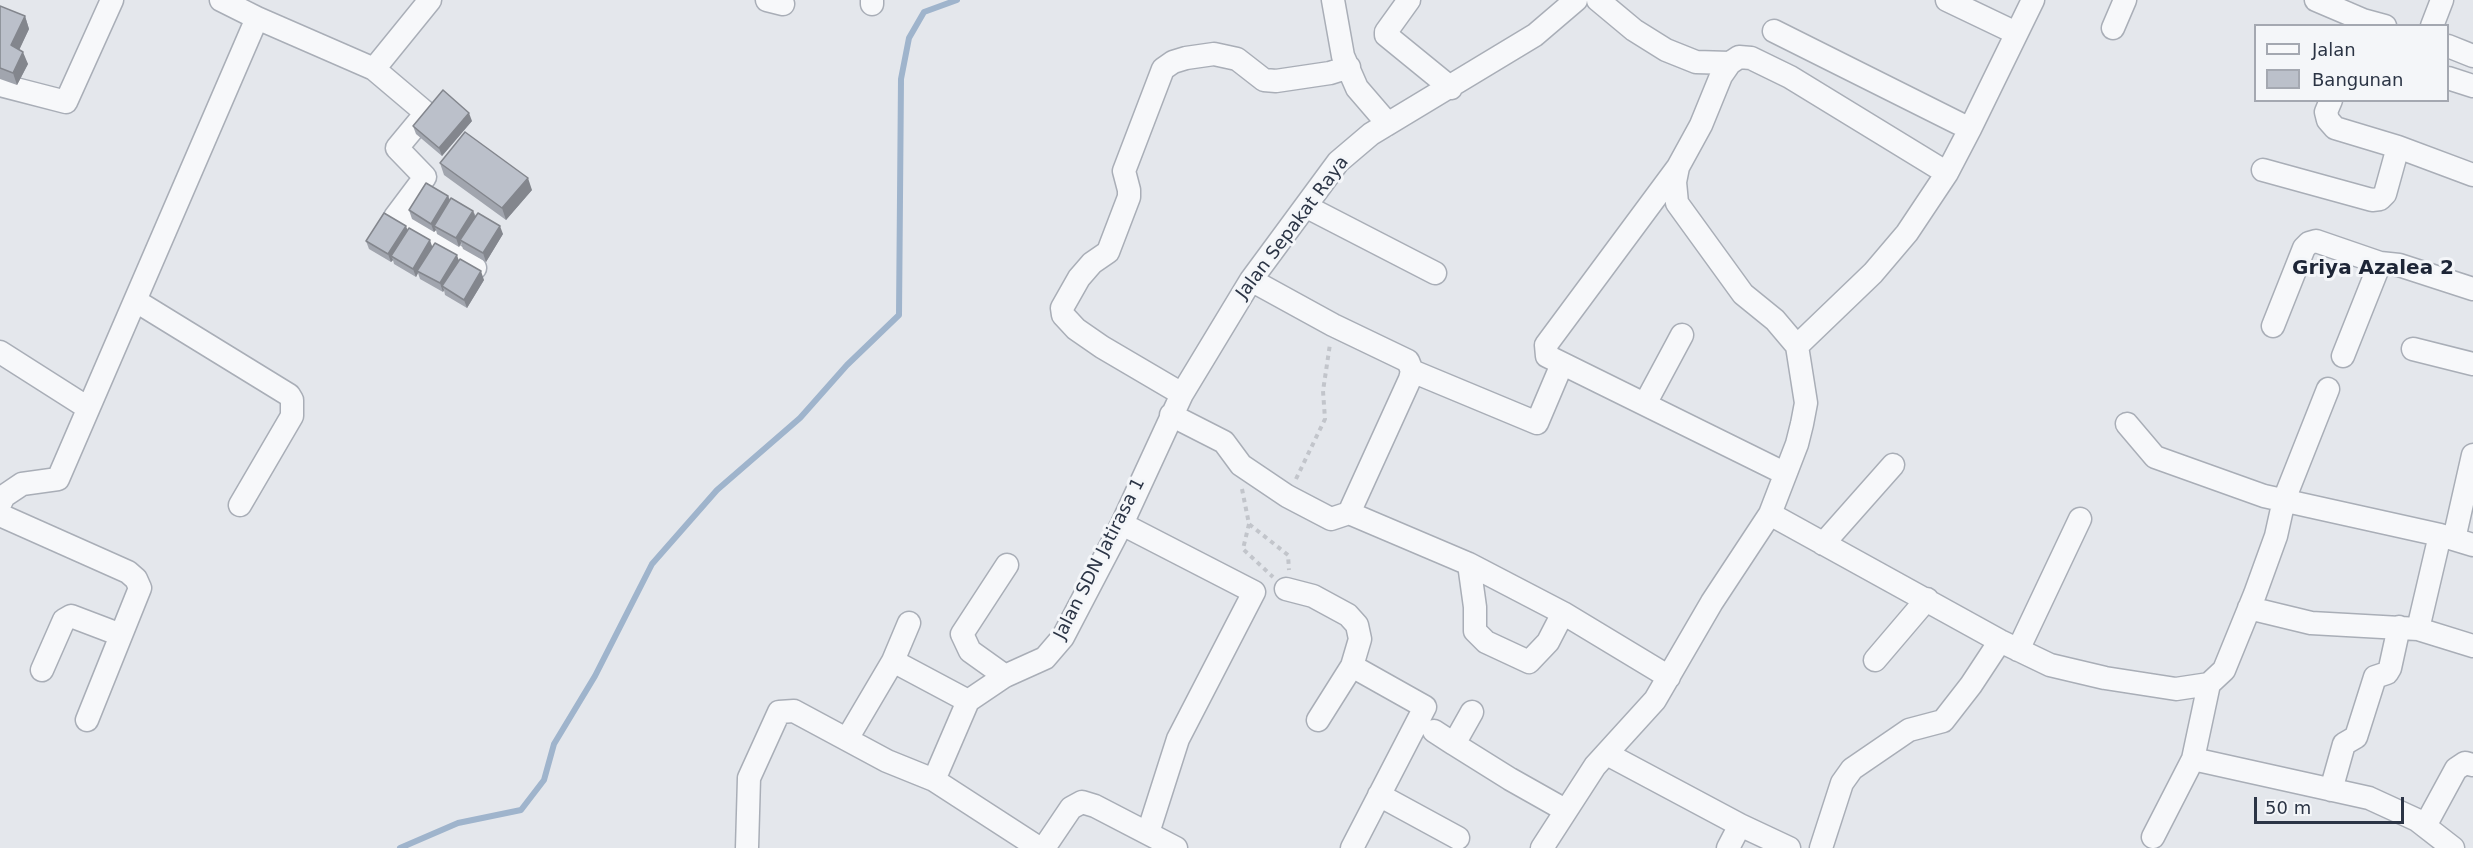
<!DOCTYPE html>
<html>
<head>
<meta charset="utf-8">
<style>
	body { margin:0 }
	#map { position:relative; width:2473px; height:848px; overflow:hidden; background:#e4e7ec; font-family:"DejaVu Sans",sans-serif }
	canvas { display:block }
	.legend { position:absolute; left:2254px; top:24px; width:195px; height:78px; box-sizing:border-box; background:#f4f6f9; border:2px solid #a4a8b1; margin:0; padding:8px 10px; list-style:none; font-size:18px; color:#2b3445 }
	.legend li { display:flex; align-items:center; gap:12px; height:30px }
	.legend b { width:30px; border:2px solid #a4a8b1 }
	.scale { position:absolute; left:2254px; top:797px; width:150px; height:27px; box-sizing:border-box; border:3px solid #2b3445; border-top:0; padding-left:8px; font-size:18px; line-height:21px; white-space:nowrap; color:#2b3445; -webkit-text-stroke:4px #f4f6f9; paint-order:stroke }
</style>
</head>
<body>
<div id="map">
<canvas width="2473" height="848"></canvas>
<ul class="legend">
<li><b style="height:8px;background:#f7f8fa"></b>Jalan</li>
<li><b style="height:16px;background:#bbc0ca"></b>Bangunan</li>
</ul>
<div class="scale">50 m</div>
</div>
<script>
const context = document.querySelector('canvas').getContext('2d');
context.lineJoin = 'round';
function shape(rows) {
  const path = new Path2D();
  for (const r of rows) {
    path.moveTo(r[0], r[1]);
    for (let i = 2; i < r.length; i += 2) path.lineTo(r[i], r[i + 1]);
  }
  return path;
}
function strokePath(path, color, width, dash) {
  context.strokeStyle = color;
  context.lineWidth = width;
  context.lineCap = dash ? 'butt' : 'round';
  context.setLineDash(dash || []);
  context.stroke(path);
}
function paint(path, color) {
  context.fillStyle = color;
  context.fill(path, 'evenodd');
}
function drawText(font, color, halo, rows, align = 'center') {
  context.font = font + ' "DejaVu Sans",sans-serif';
  context.lineWidth = 6;
  context.setLineDash([]);
  context.textBaseline = 'middle';
  context.strokeStyle = halo;
  context.fillStyle = color;
  for (const [text, x, y, turn = 0] of rows) {
    context.save();
    context.translate(x, y);
    context.rotate((+turn || 0) * Math.PI / 180);
    context.textAlign = isNaN(turn) ? turn : align;
    if (halo) context.strokeText(text, 0, 0);
    context.fillText(text, 0, 0);
    context.restore();
  }
}
strokePath(shape([
	[400,848,458,823,521,810,544,780,554,744,595,676,652,564,717,490,800,418,847,365,899,315,901,79,909,38,924,12,957,0]
]), '#9fb4cc', 6);
const minor = shape([
	[221,0,257,18],
	[767,0,783,4],
	[1333,0,1343,56,1357,88,1388,124],
	[1409,0,1386,32,1386,35,1451,88],
	[1598,0,1634,30,1666,50,1696,62,1730,63],
	[1947,0,2016,33],
	[2316,0,2363,20,2385,26],
	[872,4,872,0],
	[2432,26,2442,0],
	[2113,28,2125,0],
	[1774,31,1970,129],
	[2448,46,2473,56],
	[374,69,426,113,397,148,425,177,395,217,475,268],
	[2448,78,2473,86],
	[0,85,66,102,112,0],
	[2331,100,2326,112,2328,120,2335,128,2398,147,2473,175],
	[1678,167,1546,345,1547,356,1784,473],
	[2263,170,2372,200,2380,199,2385,194,2398,147],
	[1307,207,1435,273],
	[1251,280,1333,325,1408,361,1412,371,1410,379,1349,513],
	[136,301,289,395,292,400,292,416,240,505],
	[2273,326,2304,248,2309,243,2316,241,2380,263,2399,265,2473,289],
	[1797,346,1873,273,1907,233,1947,173,1970,129,2033,0],
	[2413,349,2473,364],
	[0,352,88,408],
	[2343,356,2380,263],
	[1412,371,1537,423,1562,364],
	[1182,394,1102,347,1076,329,1063,315,1062,308,1079,278,1092,263,1108,252,1129,197,1129,190,1124,171,1163,69,1173,62,1186,58,1214,54,1237,59,1264,80,1276,81,1330,73,1349,67],
	[1645,404,1682,335],
	[1171,415,1224,442,1241,465,1287,496,1331,519,1349,513,1469,564,1563,613,1548,642,1529,662,1486,642,1475,631,1475,607,1469,564],
	[2127,424,2155,457,2264,496,2440,535,2473,545],
	[0,504,4,496,22,484,58,479,257,18,374,69,430,0],
	[1770,514,2000,641,2050,665,2105,678,2176,689,2209,684,2224,670,2255,594,2276,536,2284,500,2328,389],
	[0,515,128,572,136,579,140,588,87,720],
	[1122,524,1254,592,1178,739,1148,833],
	[2454,539,2473,455],
	[1823,544,1893,465],
	[1286,589,1313,596,1348,615,1357,625,1360,639,1352,666,1318,720],
	[2249,608,2311,623,2418,629,2473,646],
	[1563,613,1669,677],
	[2418,629,2440,535],
	[2018,650,2080,519],
	[1875,660,1927,599],
	[893,661,968,701],
	[1352,666,1425,707,1352,848],
	[42,670,64,620,71,616,121,635],
	[1005,676,970,651,962,634,1007,565],
	[1472,712,1454,744,1510,779,1565,810],
	[1434,731,1454,744],
	[847,739,893,661,909,623],
	[1607,754,1740,825,1789,848],
	[2193,759,2369,798,2417,820,2453,848],
	[2331,790,2344,744,2356,737,2375,677,2387,673,2390,668,2399,627],
	[1379,795,1458,838],
	[2425,826,2456,769,2465,763,2473,765],
	[2153,837,2193,759,2209,684],
	[747,848,749,778,779,712,794,711,887,761,934,780],
	[1039,848,934,780,968,701,1005,676,1045,658,1063,637,1122,524,1182,394,1251,280,1338,162,1371,134,1535,35,1576,0],
	[1044,848,1071,808,1082,802,1095,806,1176,848],
	[1542,848,1595,766,1655,700,1712,602,1770,514,1797,444,1802,424,1806,403,1797,346,1775,320,1743,294,1677,203,1675,182,1678,167,1701,125,1721,76,1730,63,1739,57,1751,58,1790,77,1947,173],
	[1728,848,1740,825],
	[1821,848,1842,783,1852,769,1909,730,1943,721,1971,685,2000,641]
]);
strokePath(minor, '#a9aeb7', 25);
strokePath(shape([
	[1296,479,1325,419,1323,391,1330,344],
	[1242,489,1249,524,1288,555,1289,570],
	[1249,524,1243,549,1273,577]
]), '#c2c5cb', 4, [4.5, 4.5]);
strokePath(minor, '#f7f8fa', 22);
paint(shape([
	[0,6,25,16,29,29,19,49,28,64,17,85,0,79],
	[472,121,442,156,416,134,413,126],
	[440,163,532,190,506,220,444,175],
	[448,196,450,200,473,211,476,216,503,234,486,262,463,249,461,243,459,247,437,234,436,230,434,232,412,219,409,210],
	[407,230,432,246,459,260,484,280,467,308,445,295,444,290,443,292,420,279,418,273,416,277,394,264,393,260,391,262,369,249,366,241]
]), '#a1a5ae');
paint(shape([
	[25,16,29,29,16,57,11,45],
	[23,52,28,64,17,85,13,73],
	[469,113,472,121,442,156,439,148],
	[528,178,532,190,506,220,502,208],
	[448,196,451,204,434,226,436,230,434,232,431,224],
	[473,211,476,219,460,240,461,243,459,247,456,238],
	[406,226,409,234,391,256,393,260,391,262,388,254],
	[500,226,503,234,486,262,483,253],
	[430,240,433,249,417,271,418,273,416,277,413,269],
	[457,255,460,264,442,286,444,290,443,292,440,283],
	[481,271,484,280,467,308,464,300]
]), '#83868d');
const building = shape([
	[0,6,25,16,11,45,23,52,13,73,0,68,0,6],
	[443,90,469,113,439,148,413,126,443,90],
	[465,132,528,178,502,208,440,163,465,132],
	[426,183,448,196,431,224,409,210,426,183],
	[451,198,473,211,456,238,434,226,451,198],
	[384,213,406,226,388,254,366,241,384,213],
	[478,213,500,226,483,253,460,240,478,213],
	[409,228,430,240,413,269,391,256,409,228],
	[435,243,457,255,440,283,417,271,435,243],
	[460,259,481,271,464,300,442,286,460,259]
]);
paint(building, '#bbc0ca');
strokePath(building, '#83868d', 1.5);
drawText('18px', '#2b3445', '#f4f6f9', [
	["Jalan Sepakat Raya",1293,228,-53],
	["Jalan SDN Jatirasa 1",1100,559,-63]
]);
drawText('bold 20px', '#1d2536', '#f4f6f9', [
	["Griya Azalea 2",2373,269]
]);
</script>
</body>
</html>
